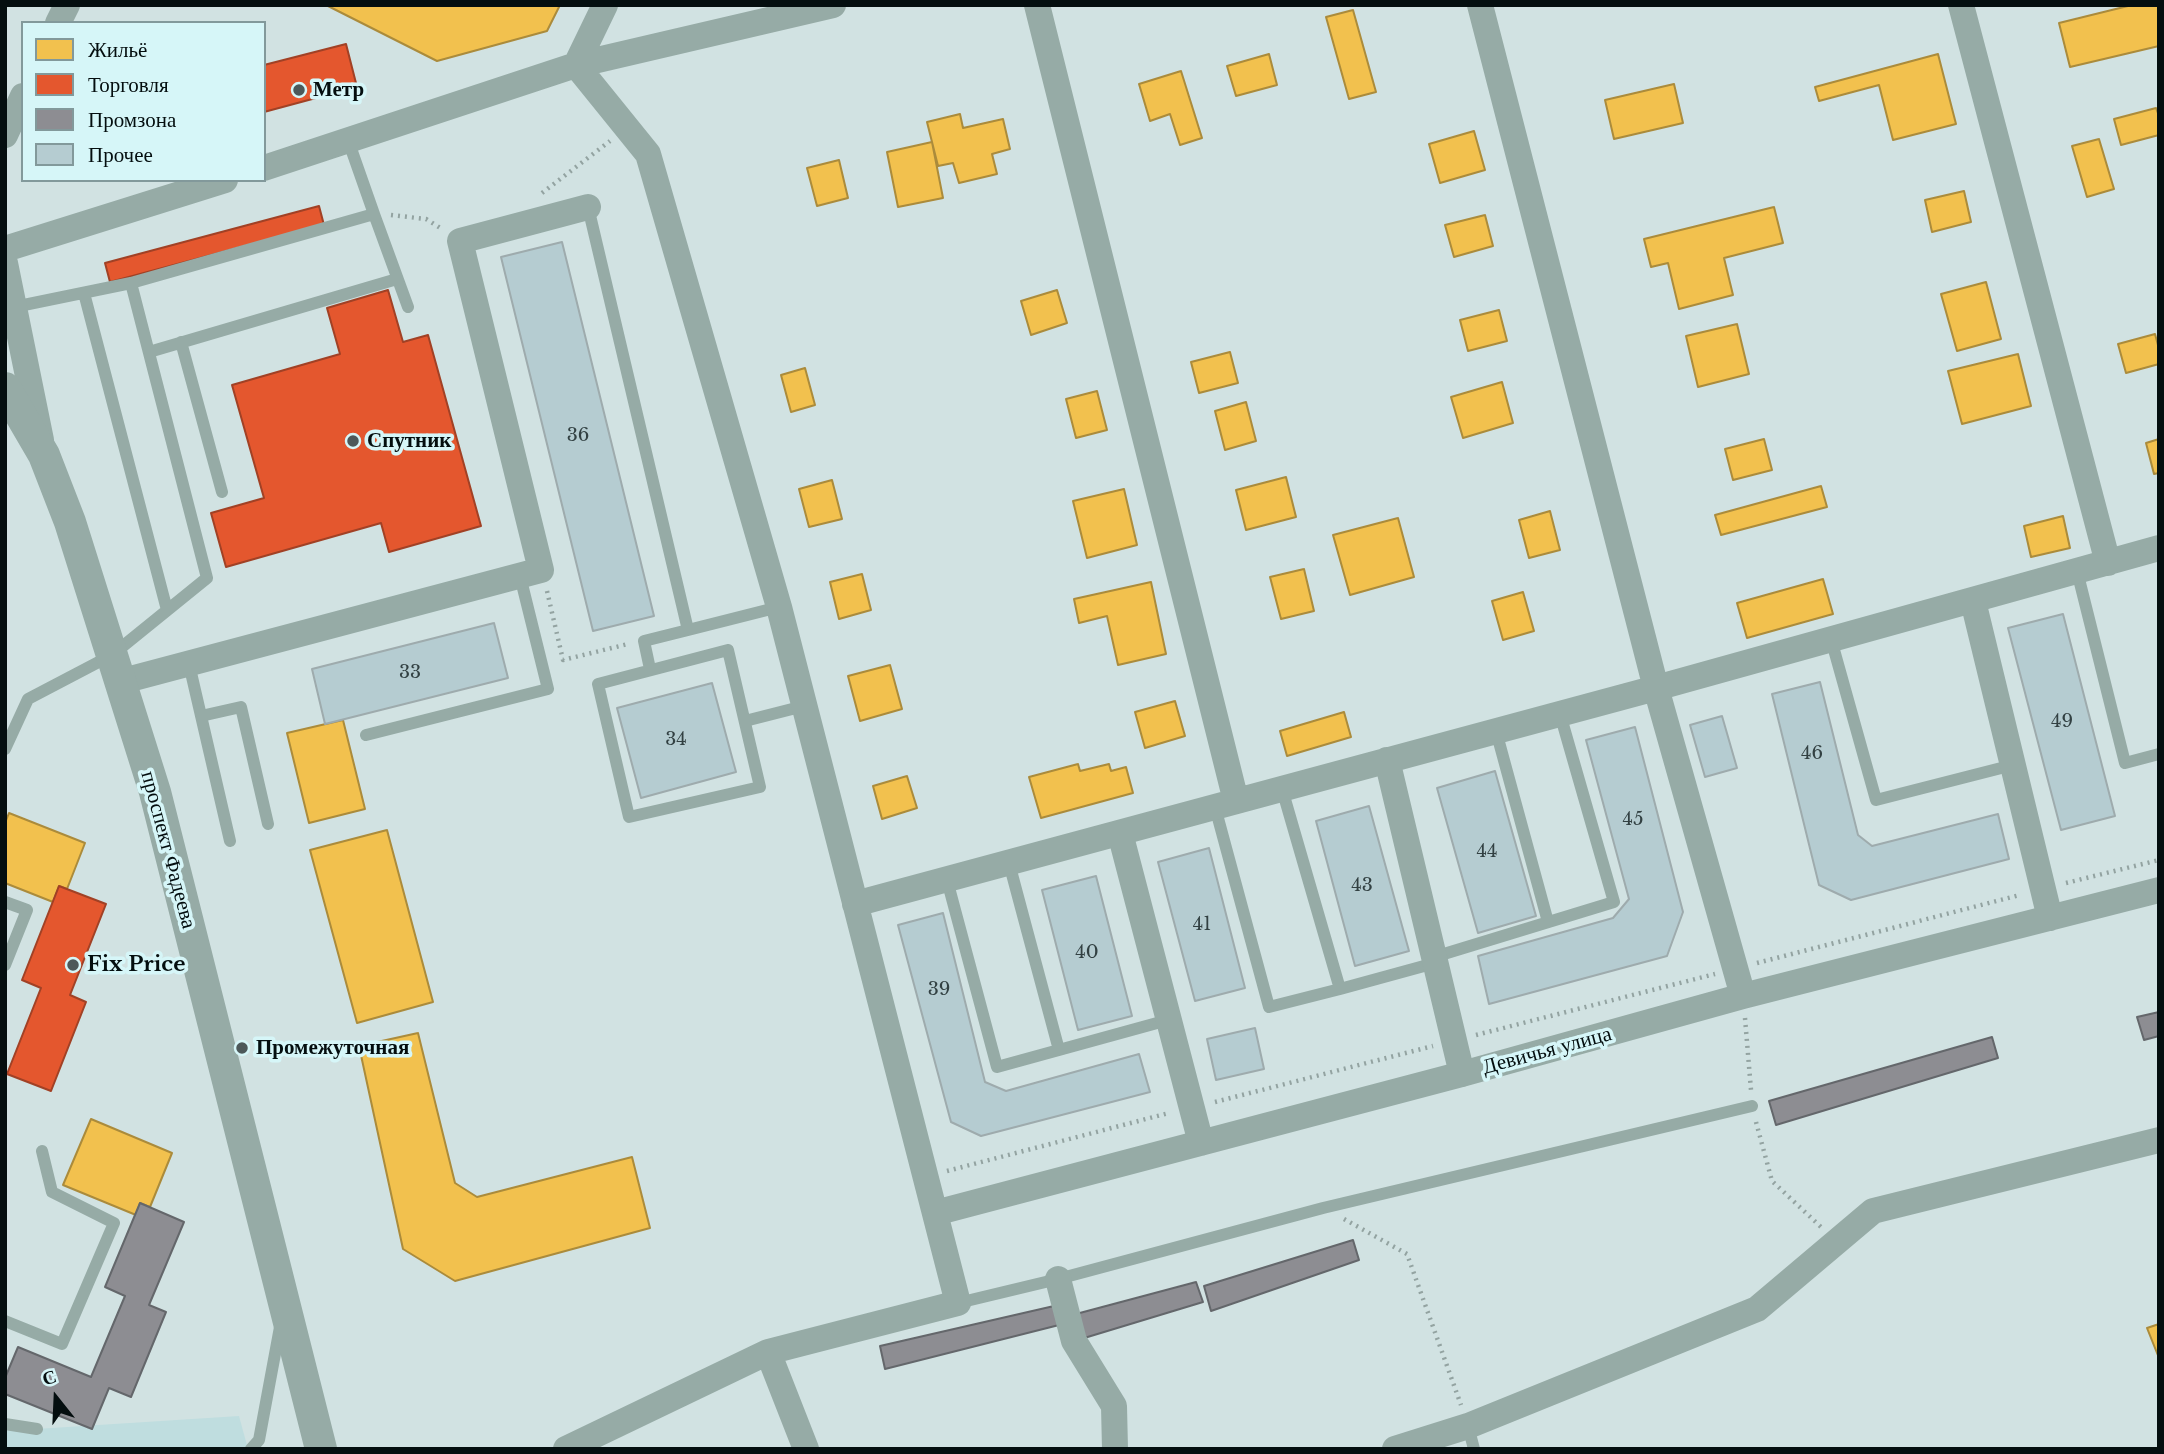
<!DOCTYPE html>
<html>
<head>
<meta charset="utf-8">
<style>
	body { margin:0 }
	#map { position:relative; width:2164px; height:1454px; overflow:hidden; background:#d1e2e2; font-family:"Libre Baskerville",serif }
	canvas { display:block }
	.frame { position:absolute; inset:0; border:7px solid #040e0f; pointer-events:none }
	.legend { position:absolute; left:21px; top:21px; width:245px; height:161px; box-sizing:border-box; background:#d6f6f8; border:2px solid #82999b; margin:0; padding:9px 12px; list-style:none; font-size:21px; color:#040e0f }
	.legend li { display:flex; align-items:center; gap:14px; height:35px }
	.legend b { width:35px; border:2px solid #82999b }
	.north { position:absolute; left:21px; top:1363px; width:70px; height:70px; -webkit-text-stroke:5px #d6f6f8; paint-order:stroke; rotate:342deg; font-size:19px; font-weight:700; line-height:28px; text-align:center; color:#040e0f }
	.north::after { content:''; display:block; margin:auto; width:24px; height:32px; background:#040e0f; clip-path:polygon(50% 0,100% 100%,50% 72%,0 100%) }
</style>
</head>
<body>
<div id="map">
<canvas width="2164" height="1454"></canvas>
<div class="frame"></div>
<ul class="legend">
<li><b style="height:19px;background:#f2c14e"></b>Жильё</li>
<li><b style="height:19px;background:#e4572e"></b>Торговля</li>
<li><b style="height:19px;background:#8d8d92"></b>Промзона</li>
<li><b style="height:19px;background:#b5ccd1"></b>Прочее</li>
</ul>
<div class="north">С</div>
</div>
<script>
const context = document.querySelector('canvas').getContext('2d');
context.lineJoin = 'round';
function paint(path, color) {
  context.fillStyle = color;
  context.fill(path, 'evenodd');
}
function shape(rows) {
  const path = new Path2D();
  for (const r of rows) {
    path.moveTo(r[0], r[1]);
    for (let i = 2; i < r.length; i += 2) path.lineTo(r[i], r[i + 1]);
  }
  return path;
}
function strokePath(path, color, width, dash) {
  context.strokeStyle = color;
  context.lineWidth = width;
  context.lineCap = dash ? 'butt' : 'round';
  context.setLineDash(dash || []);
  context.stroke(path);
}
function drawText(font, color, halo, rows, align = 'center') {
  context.font = font + ' "Libre Baskerville",serif';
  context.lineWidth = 7;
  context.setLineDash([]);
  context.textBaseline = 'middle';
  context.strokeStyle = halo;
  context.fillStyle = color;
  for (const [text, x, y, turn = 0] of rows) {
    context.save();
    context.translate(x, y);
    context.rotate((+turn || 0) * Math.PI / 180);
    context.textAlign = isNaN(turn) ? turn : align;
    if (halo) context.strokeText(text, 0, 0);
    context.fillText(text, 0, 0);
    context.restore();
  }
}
paint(shape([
	[239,1416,248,1449,5,1449,5,1431]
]), '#bfdddf');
const homes = shape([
	[326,5,560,5,547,31,437,61,326,5],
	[2132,5,2159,5,2159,46,2070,67,2059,23,2132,5],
	[1353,10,1376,92,1349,99,1326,17,1353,10],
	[1269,54,1277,85,1236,96,1227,66,1269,54],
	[1938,54,1956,124,1893,140,1879,85,1819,101,1815,87,1938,54],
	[1181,71,1202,138,1180,145,1170,114,1150,121,1139,84,1181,71],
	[1674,84,1683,123,1614,139,1605,100,1674,84],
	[2156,108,2159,116,2159,135,2121,145,2114,119,2156,108],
	[960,114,963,128,1003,119,1010,149,992,154,997,174,959,183,953,163,938,166,927,122,960,114],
	[1474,131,1485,170,1440,183,1429,144,1474,131],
	[2099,139,2114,189,2087,197,2072,146,2099,139],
	[932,142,943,198,898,207,887,152,932,142],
	[839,160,848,198,817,206,807,168,839,160],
	[1964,191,1971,222,1932,232,1925,200,1964,191],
	[1774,207,1783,243,1724,258,1733,295,1679,309,1668,263,1651,267,1644,239,1774,207],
	[1485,215,1493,246,1454,257,1445,225,1485,215],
	[1986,282,2001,339,1957,351,1941,294,1986,282],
	[1057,290,1067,323,1031,335,1021,301,1057,290],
	[1499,310,1507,341,1468,351,1460,320,1499,310],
	[1737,324,1749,374,1698,387,1686,336,1737,324],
	[2155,334,2159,349,2159,364,2126,373,2118,344,2155,334],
	[1230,352,1238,383,1199,393,1191,362,1230,352],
	[2018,354,2031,406,1962,424,1948,371,2018,354],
	[805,368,815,405,791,412,781,375,805,368],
	[1502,382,1513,423,1463,438,1451,397,1502,382],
	[1097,391,1107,430,1076,438,1066,399,1097,391],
	[1246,402,1256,441,1225,450,1215,411,1246,402],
	[1764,439,1772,470,1733,480,1725,449,1764,439],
	[2159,439,2159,473,2154,474,2146,443,2159,439],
	[1286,477,1296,517,1246,530,1236,490,1286,477],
	[832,480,842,519,809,527,799,489,832,480],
	[1821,486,1827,507,1721,535,1715,515,1821,486],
	[1124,489,1137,545,1087,558,1073,501,1124,489],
	[1550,511,1560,550,1529,558,1519,520,1550,511],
	[2063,516,2070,548,2031,557,2024,526,2063,516],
	[1398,518,1414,577,1350,595,1333,535,1398,518],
	[1304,569,1314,611,1281,619,1270,577,1304,569],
	[862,574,871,610,839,619,830,582,862,574],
	[1823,579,1833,614,1747,638,1737,603,1823,579],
	[1151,582,1166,654,1118,665,1107,616,1079,623,1074,599,1151,582],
	[1523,592,1534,631,1503,640,1492,601,1523,592],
	[890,665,902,709,860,721,848,676,890,665],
	[1175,701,1185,736,1145,748,1135,712,1175,701],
	[1344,712,1351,737,1287,756,1280,731,1344,712],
	[343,720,365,809,309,823,287,733,343,720],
	[1078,764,1080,771,1109,764,1111,771,1126,767,1133,793,1041,818,1029,777,1078,764],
	[907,776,917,808,882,819,873,786,907,776],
	[9,813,85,843,67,889,59,886,53,902,5,883,5,823,9,813],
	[387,830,433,1002,357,1023,310,850,387,830],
	[418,1033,455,1183,477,1197,632,1157,650,1228,455,1281,403,1249,359,1046,418,1033],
	[91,1119,172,1153,150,1207,140,1203,136,1215,63,1185,91,1119],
	[2159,1324,2159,1358,2147,1328,2159,1324]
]);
paint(homes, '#f2c14e');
strokePath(homes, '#ab8b3b', 2);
const shops = shape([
	[346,44,357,87,264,112,264,65,346,44],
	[319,206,324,225,110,282,105,263,319,206],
	[388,290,403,342,428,335,481,526,389,552,381,523,226,567,211,513,264,498,232,385,340,354,327,308,388,290],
	[59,886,106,904,70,995,86,1002,51,1091,7,1074,41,988,22,980,59,886]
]);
paint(shops, '#e4572e');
strokePath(shops, '#a14125', 2);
const industry = shape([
	[2159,1012,2159,1036,2144,1040,2137,1017,2159,1012],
	[1992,1037,1998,1058,1776,1125,1769,1101,1992,1037],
	[140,1203,184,1222,149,1305,166,1312,131,1397,109,1388,92,1429,5,1394,5,1378,18,1347,91,1377,125,1296,105,1287,140,1203],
	[1353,1240,1359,1260,1211,1311,1204,1286,1353,1240],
	[1196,1282,1203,1302,1081,1339,1076,1314,1196,1282],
	[1054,1306,1063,1324,885,1369,880,1346,1054,1306]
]);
paint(industry, '#8d8d92');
strokePath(industry, '#64676b', 2);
const building = shape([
	[562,242,654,616,593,631,501,257,562,242],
	[2063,614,2115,816,2061,830,2008,628,2063,614],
	[494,623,508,678,325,724,312,669,494,623],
	[1820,682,1858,835,1872,846,1998,814,2009,859,1851,900,1819,885,1772,694,1820,682],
	[712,683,736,772,641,798,617,708,712,683],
	[1722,716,1737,768,1705,777,1690,725,1722,716],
	[1635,727,1683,912,1667,956,1489,1004,1478,956,1613,918,1629,899,1586,740,1635,727],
	[1495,771,1536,916,1478,933,1437,788,1495,771],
	[1369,806,1409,951,1355,966,1316,821,1369,806],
	[1209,848,1245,988,1195,1001,1158,862,1209,848],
	[1096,876,1132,1016,1078,1030,1042,890,1096,876],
	[943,913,985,1082,1006,1091,1139,1054,1150,1092,981,1136,951,1122,898,925,943,913],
	[1255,1028,1264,1069,1216,1080,1207,1039,1255,1028]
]);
paint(building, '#b5ccd1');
strokePath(building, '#9eabad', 2);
strokePath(shape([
	[542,193,610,141],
	[391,215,426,219,442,229],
	[547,591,563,660,628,644],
	[2066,883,2159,860],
	[1757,963,2020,895],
	[1745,1018,1751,1090],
	[1476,1035,1715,974],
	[1215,1102,1433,1046],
	[1756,1122,1772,1181,1821,1227],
	[947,1171,1169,1113],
	[1344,1219,1407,1254,1461,1405]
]), '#93a3a1', 4.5, [2, 5]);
strokePath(shape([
	[348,140,374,214],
	[588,207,688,630,779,607],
	[84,293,167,610],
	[14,307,131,283,374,214,408,307],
	[181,342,222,492],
	[149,352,397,279],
	[2077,571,2125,763,2159,754],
	[1831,639,1876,800,2013,765],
	[728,650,760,787,629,817,598,684,728,650],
	[189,664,230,841],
	[650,669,644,641,688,630],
	[201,716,241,707,268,824],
	[745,721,804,706],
	[1496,731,1548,922],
	[366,735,548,689,520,576],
	[5,749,28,699,112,655,207,578,131,283],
	[1282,789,1340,989,1435,963],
	[1215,807,1269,1007,1340,989],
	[1009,863,1059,1050],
	[947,880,997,1067,1168,1020],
	[5,902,27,910,5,965],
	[1434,957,1614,902,1560,714],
	[958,1303,1058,1279,1323,1208,1752,1106],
	[5,1321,62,1344,114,1223,52,1192,42,1151],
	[5,1424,37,1429],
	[1468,1426,1474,1449],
	[251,1449,259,1440,280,1327]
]), '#96aba6', 12);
strokePath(shape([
	[1037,5,1236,801],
	[1480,5,1656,688,1743,996],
	[1961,5,2108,563],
	[58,23,67,5],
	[5,135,23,96],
	[264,168,576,65,833,5],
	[5,249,225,180],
	[5,263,41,440],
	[1973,601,2050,918],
	[119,682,541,570,460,241,588,207],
	[1387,760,1462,1074],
	[1120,833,1201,1143],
	[855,904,1656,688,2159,548],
	[935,1213,1462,1074,1743,996,2159,890],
	[1058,1279,1074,1341,1114,1406,1115,1449],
	[768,1352,806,1449],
	[566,1449,768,1352,958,1303,779,607,648,154,576,65,605,5],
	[1395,1449,1468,1426,1757,1309,1873,1211,2159,1140]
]), '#96aba6', 26);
strokePath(shape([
	[5,388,44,455,70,522,155,792,321,1449]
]), '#96aba6', 32);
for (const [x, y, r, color] of [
	[299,90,7,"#4c5859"],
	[353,441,7,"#4c5859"],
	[73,965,7,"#4c5859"],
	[242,1048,7,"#4c5859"]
]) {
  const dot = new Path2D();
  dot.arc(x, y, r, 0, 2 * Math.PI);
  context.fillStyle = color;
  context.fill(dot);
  strokePath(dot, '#d6f6f8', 2.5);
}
drawText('18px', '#324042', null, [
	["36",578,436],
	["33",410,673],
	["49",2062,722],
	["34",676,740],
	["46",1812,754],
	["45",1633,820],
	["44",1487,852],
	["43",1362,886],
	["41",1202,925],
	["40",1087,953],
	["39",939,990]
]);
drawText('bold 21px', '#040e0f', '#d6f6f8', [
	["Метр",313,90],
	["Спутник",367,441],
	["Fix Price",87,965],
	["Промежуточная",256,1048]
], 'left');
drawText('21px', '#040e0f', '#d6f6f8', [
	["проспект Фадеева",168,850,75],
	["Девичья улица",1547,1051,-15]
]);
</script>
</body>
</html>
